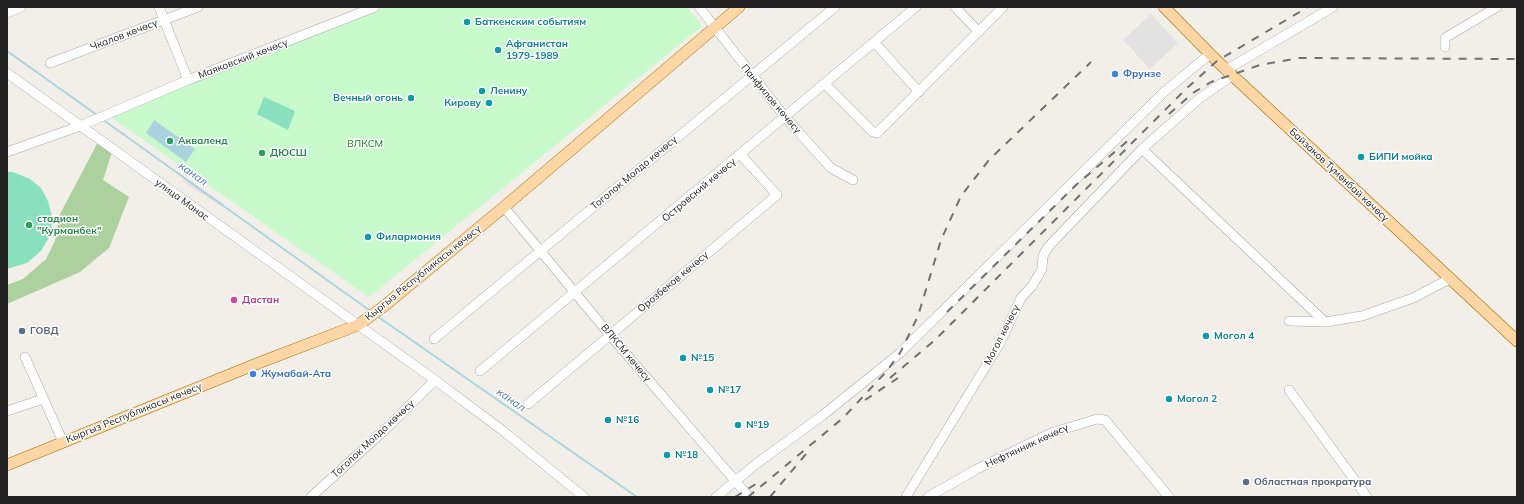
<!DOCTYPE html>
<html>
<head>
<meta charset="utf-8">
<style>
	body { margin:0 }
	#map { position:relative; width:1524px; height:504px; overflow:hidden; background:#f2efe9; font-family:Mulish,sans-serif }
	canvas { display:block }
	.frame { position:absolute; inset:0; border:8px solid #222; pointer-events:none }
</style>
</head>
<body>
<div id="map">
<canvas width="1524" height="504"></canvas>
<div class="frame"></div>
</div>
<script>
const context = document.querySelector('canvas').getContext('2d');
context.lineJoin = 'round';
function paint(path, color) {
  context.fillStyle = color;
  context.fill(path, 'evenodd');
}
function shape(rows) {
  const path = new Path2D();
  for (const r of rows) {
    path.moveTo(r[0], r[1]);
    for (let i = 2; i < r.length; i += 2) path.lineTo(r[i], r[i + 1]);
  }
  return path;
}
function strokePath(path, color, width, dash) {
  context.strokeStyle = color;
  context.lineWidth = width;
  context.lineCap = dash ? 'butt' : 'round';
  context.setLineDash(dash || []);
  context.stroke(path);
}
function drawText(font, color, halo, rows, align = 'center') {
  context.font = font + ' Mulish,sans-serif';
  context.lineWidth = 3;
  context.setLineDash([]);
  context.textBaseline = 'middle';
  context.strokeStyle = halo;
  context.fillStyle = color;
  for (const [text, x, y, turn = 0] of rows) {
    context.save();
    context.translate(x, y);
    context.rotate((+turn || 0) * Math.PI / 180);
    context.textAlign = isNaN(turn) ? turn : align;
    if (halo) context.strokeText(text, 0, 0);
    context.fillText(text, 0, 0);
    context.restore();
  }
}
paint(shape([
	[98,142,112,152,103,180,129,197,109,248,80,272,7,304,7,285,23,279,46,259,55,241,59,216]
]), '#add19e');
paint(shape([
	[384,7,687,7,702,26,369,297,109,116,212,72]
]), '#c8facc');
paint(shape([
	[264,97,295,111,288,130,257,114],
	[7,172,13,172,30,179,41,188,48,201,52,217,51,234,41,251,27,263,7,269]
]), '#88e0be');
paint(shape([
	[1151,14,1178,43,1150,69,1123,40],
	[184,177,224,204,222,207,182,181]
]), '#e2e2e2');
paint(shape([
	[154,120,195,149,186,162,146,133]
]), '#aad3df');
strokePath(shape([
	[7,51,97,115],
	[102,119,369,310],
	[377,316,637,497]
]), '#aad3df', 2);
const minor = shape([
	[159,7,188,80],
	[699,7,785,117,831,168,853,180],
	[955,7,979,32],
	[7,13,21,7],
	[874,42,919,92],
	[1445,47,1445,38,1497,7],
	[50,63,198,7],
	[1226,70,1333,7],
	[7,73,435,380,502,430,584,497],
	[825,84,873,132,877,133,1003,7],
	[1142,149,1325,322],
	[7,152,80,126,188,80,375,7],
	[504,207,610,335,749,497],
	[1289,321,1325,322,1362,316,1413,298,1451,278],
	[434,339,835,7],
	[25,357,63,442],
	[480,371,916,7],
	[1289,390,1367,497],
	[528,404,777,195,741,155],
	[7,411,43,399],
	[311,497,390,425,435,380],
	[716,497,756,464,823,415,900,353,1164,92,1210,54],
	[906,497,1000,343,1021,298,1032,286,1042,269,1043,256,1048,247,1142,149,1200,98,1232,76],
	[928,497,977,469,1051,433,1097,419,1105,420,1169,497]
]);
const major = shape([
	[1164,7,1217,61,1517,341],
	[7,465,261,362,358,325,383,307,504,207,739,7]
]);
strokePath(minor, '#a9a9a9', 10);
strokePath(major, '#a06b00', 12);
strokePath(minor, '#fff', 9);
strokePath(major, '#fcd6a4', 11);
strokePath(shape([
	[1169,114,1193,93,1211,82,1260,65,1299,58,1517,59],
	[947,312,1076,185,1131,138],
	[890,378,935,340,1187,88,1217,61,1308,7],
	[865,400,898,378],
	[735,497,759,482],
	[748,497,843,418,886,372,900,353,918,316,941,240,961,196,989,160,1091,62],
	[770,497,806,454]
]), '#707070', 2, [8, 8]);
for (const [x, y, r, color] of [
	[467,22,4,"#0f9aa8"],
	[498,50,4,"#0f9aa8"],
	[1115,74,4,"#3f7fe0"],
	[482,91,4,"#0f9aa8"],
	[411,98,4,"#0f9aa8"],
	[489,103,4,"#0f9aa8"],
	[170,141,4,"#2e9e5b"],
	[262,153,4,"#2e9e5b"],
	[1361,157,4,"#0f9aa8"],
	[29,225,4,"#2e9e5b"],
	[368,237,4,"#0f9aa8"],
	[234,300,4,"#d1479c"],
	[22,331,4,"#5c6f8a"],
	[1206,336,4,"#0f9aa8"],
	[683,358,4,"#0f9aa8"],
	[253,374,4,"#3f7fe0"],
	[710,390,4,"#0f9aa8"],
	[1169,399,4,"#0f9aa8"],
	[608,420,4,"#0f9aa8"],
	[738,425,4,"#0f9aa8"],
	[667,455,4,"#0f9aa8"],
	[1246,482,4,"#5c6f8a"]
]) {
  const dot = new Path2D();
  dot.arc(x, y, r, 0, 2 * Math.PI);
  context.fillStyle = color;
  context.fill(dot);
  strokePath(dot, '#fff', 1.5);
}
drawText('bold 10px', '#0d838f', '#fff', [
	["Баткенским событиям",475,22],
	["Афганистан",506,44],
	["1979-1989",506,56],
	["Ленину",490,91],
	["Вечный огонь",403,98,"right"],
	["Кирову",481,103,"right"],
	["БИПИ мойка",1369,157],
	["Филармония",376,237],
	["Могол 4",1214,336],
	["№15",691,358],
	["№17",718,390],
	["Могол 2",1177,399],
	["№16",616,420],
	["№19",746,425],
	["№18",675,455]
], 'left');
drawText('10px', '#222', '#fff', [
	["Чкалов көчөсү",124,35,-21],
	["Маяковский көчөсү",243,59,-21],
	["Панфилов көчөсү",771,99,50],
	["Тоголок Молдо көчөсү",634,173,-40],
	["Байзаков Түмөнбай көчөсү",1339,175,43],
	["Островский көчөсү",699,190,-40],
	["улица Манас",182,200,36],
	["Кыргыз Республикасы көчөсү",423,273,-39],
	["Орозбеков көчөсү",673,282,-40],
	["Могол көчөсү",1002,335,-63],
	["ВЛКСМ көчөсү",626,353,50],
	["Кыргыз Республикасы көчөсү",134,413,-22],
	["Тоголок Молдо көчөсү",373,439,-43],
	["Нефтянник көчөсү",1027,446,-25]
]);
drawText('bold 10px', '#366cbe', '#fff', [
	["Фрунзе",1123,74],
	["Жумабай-Ата",261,374]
], 'left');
drawText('bold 10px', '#27864d', '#fff', [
	["Акваленд",178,141],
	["ДЮСШ",270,153],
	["стадион",37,219],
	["\"Курманбек\"",37,231]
], 'left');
drawText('10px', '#0c8416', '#fff', [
	["ВЛКСМ",365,144]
]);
drawText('bold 10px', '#b23c85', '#fff', [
	["Дастан",242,300]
], 'left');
drawText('bold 10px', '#4e5e75', '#fff', [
	["ГОВД",30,331],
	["Областная прократура",1254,482]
], 'left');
drawText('italic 11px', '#4a7aab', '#fff', [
	["канал",193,174,36],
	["канал",511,400,35]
]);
</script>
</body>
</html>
